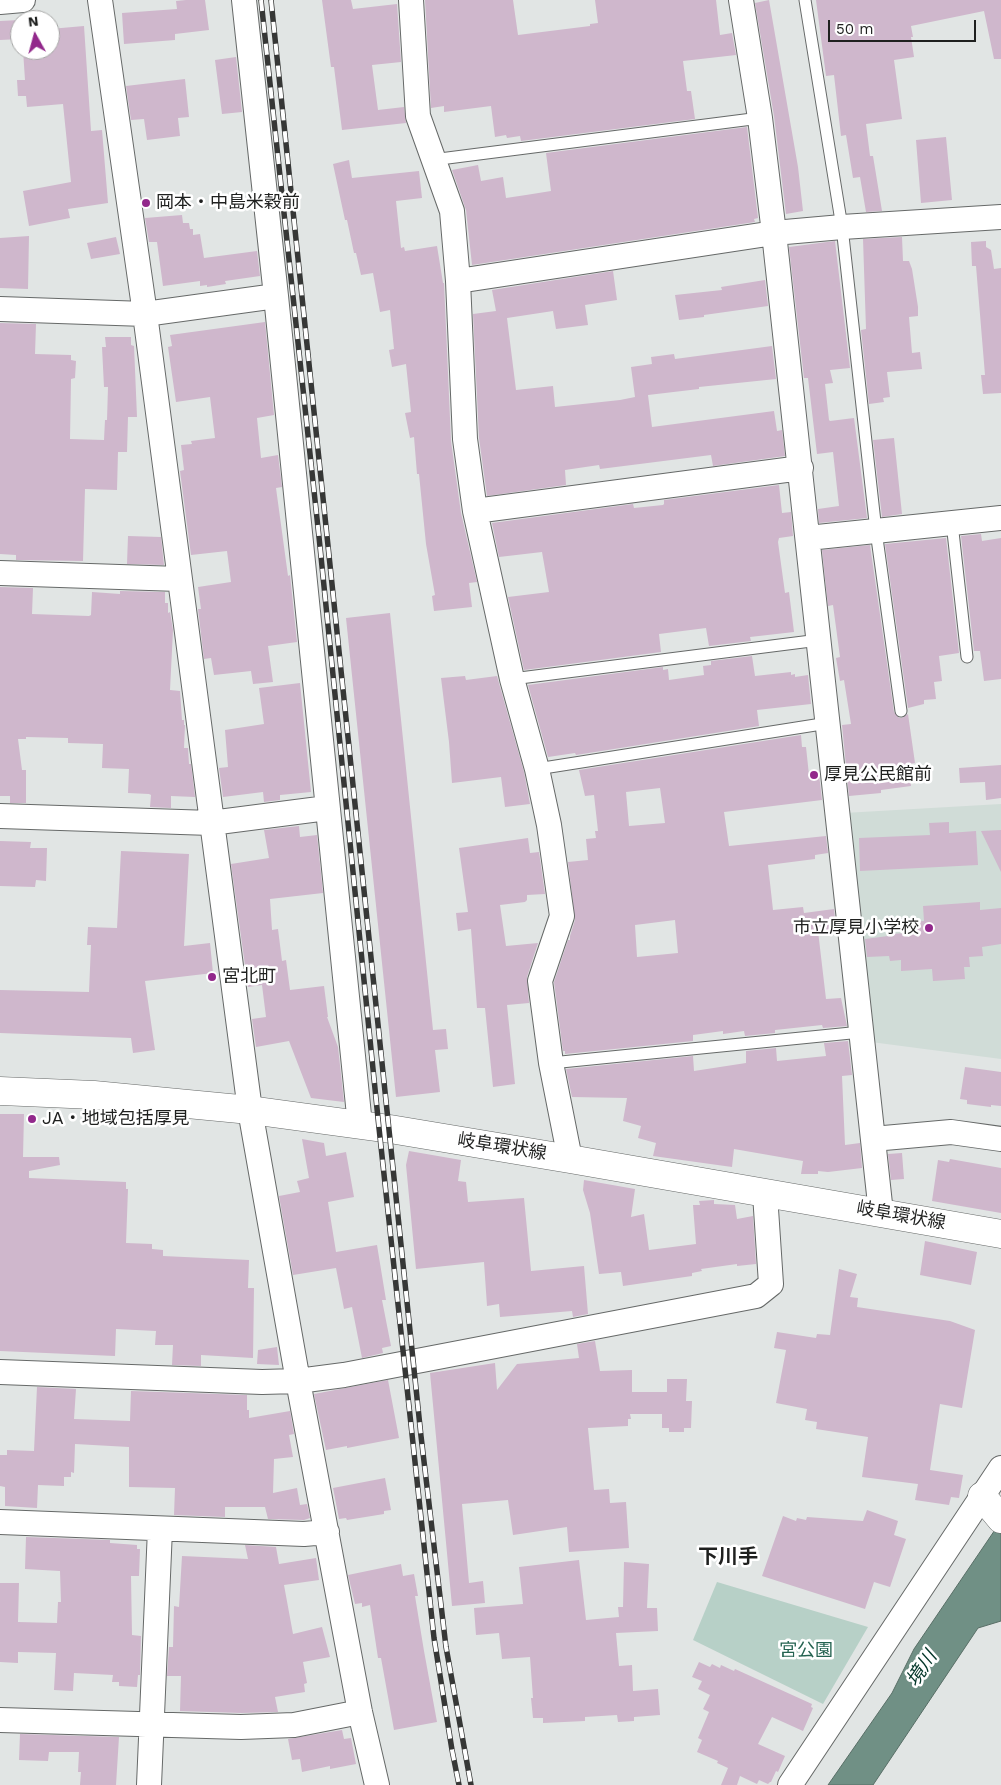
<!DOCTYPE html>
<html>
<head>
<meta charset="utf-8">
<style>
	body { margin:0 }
	#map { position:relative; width:1001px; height:1785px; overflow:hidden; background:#e1e5e4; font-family:"Work Sans",sans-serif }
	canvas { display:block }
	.north { position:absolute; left:10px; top:10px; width:50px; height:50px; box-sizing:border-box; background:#fff; border:1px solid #a5a6a5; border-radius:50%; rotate:353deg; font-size:14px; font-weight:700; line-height:20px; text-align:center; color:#1f201f }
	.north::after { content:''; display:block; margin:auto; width:18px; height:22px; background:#92288b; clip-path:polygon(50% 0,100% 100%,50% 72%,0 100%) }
	.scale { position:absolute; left:828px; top:20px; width:148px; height:22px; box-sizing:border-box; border:2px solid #1f201f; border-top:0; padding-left:6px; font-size:15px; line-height:18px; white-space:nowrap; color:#1f201f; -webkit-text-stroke:4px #fff; paint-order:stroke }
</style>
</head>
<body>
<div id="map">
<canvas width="1001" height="1785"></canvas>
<div class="north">N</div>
<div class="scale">50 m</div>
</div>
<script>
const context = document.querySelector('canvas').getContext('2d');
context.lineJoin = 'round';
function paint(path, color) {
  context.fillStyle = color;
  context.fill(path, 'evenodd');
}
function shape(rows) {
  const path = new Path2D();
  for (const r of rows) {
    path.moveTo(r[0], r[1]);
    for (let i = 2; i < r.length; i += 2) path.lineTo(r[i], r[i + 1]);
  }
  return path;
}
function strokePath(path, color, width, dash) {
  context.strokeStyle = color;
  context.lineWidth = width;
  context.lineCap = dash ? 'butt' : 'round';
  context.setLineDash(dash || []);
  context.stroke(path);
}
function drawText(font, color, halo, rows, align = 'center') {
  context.font = font + ' "Work Sans","Noto Sans JP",sans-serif';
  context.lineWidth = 5;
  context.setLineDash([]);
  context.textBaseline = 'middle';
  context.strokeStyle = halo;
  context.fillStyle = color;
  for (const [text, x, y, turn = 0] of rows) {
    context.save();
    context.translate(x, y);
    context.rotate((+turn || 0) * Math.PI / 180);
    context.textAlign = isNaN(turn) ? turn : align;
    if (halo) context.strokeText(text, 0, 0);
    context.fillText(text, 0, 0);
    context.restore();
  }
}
paint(shape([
	[1001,804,1001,1059,871,1042,844,813]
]), '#d0dcd7');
paint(shape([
	[717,1582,868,1627,823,1704,693,1640]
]), '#b7d0c7');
const water = shape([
	[1001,1521,1001,1621,978,1628,873,1785,828,1785,892,1693,914,1649,1001,1521]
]);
paint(water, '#709085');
strokePath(water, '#586e66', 1);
paint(shape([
	[186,0,205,0,209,30,175,34,175,40,124,44,122,13,177,9,176,1],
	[322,0,351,0,353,9,397,4,401,62,372,65,378,110,404,107,406,123,342,130,334,67,331,67],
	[425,0,513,0,518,35,590,26,590,24,598,23,595,0,716,0,720,35,732,33,736,55,683,61,687,91,691,91,695,119,521,141,520,136,507,138,506,135,495,137,491,106,444,112,444,106,431,108],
	[769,0,798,167,803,211,786,214,774,116,755,3],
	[816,0,1001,0,1001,59,994,59,984,11,911,26,913,37,911,37,914,57,894,60,902,119,866,124,870,156,873,156,882,211,866,212,860,177,853,178,846,135,841,136,834,75,826,76],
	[20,20,20,39,0,40,0,21],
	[84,26,91,131,102,130,108,203,68,209,70,218,29,226,23,191,71,182,63,104,27,107,26,96,18,96,17,80,25,80,23,50,50,50,50,29],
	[236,57,242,112,222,114,215,60],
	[185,79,189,117,178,118,180,136,147,140,144,119,131,120,126,86],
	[747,127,758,218,754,219,755,222,472,265,466,210,452,170,478,165,481,181,503,177,506,198,526,195,551,191,546,153],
	[946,137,952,200,921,203,916,140],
	[349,160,352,178,419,171,422,198,396,201,401,248,404,247,405,251,437,246,443,283,444,283,451,441,461,513,477,582,469,583,472,607,434,611,432,596,435,595,426,544,419,474,417,474,414,437,410,438,405,413,411,412,406,364,392,367,389,350,394,349,390,310,380,312,373,273,361,275,356,253,354,253,347,220,345,220,333,164],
	[182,215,183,223,189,223,190,229,193,229,193,235,200,234,204,258,257,251,260,276,225,281,226,284,207,287,207,285,200,286,200,281,163,286,157,242,149,242,145,218],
	[29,236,28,289,0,288,0,238],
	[116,237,120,254,91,259,87,243],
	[902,237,903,261,909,261,912,269,918,307,918,316,909,317,912,353,920,352,922,369,887,372,890,397,883,398,884,402,869,404,861,330,866,329,863,239],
	[835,241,850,368,830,370,833,383,825,384,829,420,830,421,854,418,867,518,819,523,818,509,839,506,833,452,817,454,808,378,804,378,789,247],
	[986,241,986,247,991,250,994,269,1001,268,1001,393,983,394,981,375,985,375,976,266,972,266,971,242],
	[613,271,617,300,585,305,588,325,556,329,553,311,507,318,516,390,553,386,555,407,620,400,635,397,631,367,652,364,651,357,674,354,675,359,772,346,776,379,699,387,699,389,648,395,652,427,774,411,777,431,782,430,785,456,713,466,711,455,600,469,599,465,565,470,566,485,487,496,479,438,473,314,496,311,492,290],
	[765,280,768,306,704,315,704,317,679,320,675,295,722,290,721,287],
	[265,322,274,415,257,418,261,458,278,455,282,487,276,488,288,576,290,575,297,642,268,646,273,682,253,684,251,671,214,675,211,658,204,659,198,609,201,609,198,587,231,582,227,551,191,555,180,471,184,470,181,445,192,444,191,441,215,438,210,397,176,402,168,347,172,346,170,335],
	[0,323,36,324,35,354,71,355,71,360,76,361,75,378,71,379,70,439,104,440,105,420,107,420,108,387,104,387,102,347,106,347,105,337,131,337,131,345,134,346,137,417,128,417,127,452,118,452,117,490,85,489,83,561,16,560,16,555,0,554],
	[894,438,902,514,882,517,873,440],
	[779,485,782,513,791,512,793,536,779,538,778,542,785,593,789,592,794,632,750,637,751,641,709,646,706,628,659,634,661,652,524,670,508,597,549,592,542,552,499,557,492,523,633,504,634,508,663,505,664,504,664,500],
	[981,534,982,541,1001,538,1001,679,984,681,980,651,974,651,961,536],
	[128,536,161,537,164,565,127,564],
	[946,538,959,653,939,656,942,681,934,682,936,699,924,700,924,704,908,708,885,544],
	[870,545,894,712,899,718,902,718,908,714,915,763,909,764,911,786,881,790,881,793,849,796,842,725,851,724,844,680,840,681,836,658,840,657,833,605,828,606,822,550],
	[0,587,33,588,32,614,89,616,91,615,92,592,120,594,120,591,165,592,165,603,168,603,168,613,170,612,173,630,170,690,180,691,182,720,184,720,184,725,185,725,184,748,188,748,189,764,191,764,195,797,171,796,171,808,150,807,151,795,149,794,128,793,129,769,102,768,103,744,68,743,68,738,26,737,26,739,18,739,22,770,26,770,26,803,10,803,10,796,0,796],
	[390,613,433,1030,446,1029,448,1049,435,1050,440,1092,396,1097,346,618],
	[752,656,755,676,791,672,791,675,795,674,795,677,808,675,811,704,757,710,759,726,576,755,575,753,548,757,528,685,663,667,663,670,668,669,669,680,704,675,703,666,711,665,711,661],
	[465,676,466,680,497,676,524,772,530,804,505,807,501,777,452,783,449,742,441,678],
	[300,683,311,792,280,795,280,800,264,802,263,792,223,797,219,768,228,767,225,730,264,724,259,688],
	[801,735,802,747,806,747,809,775,819,774,822,800,724,812,729,846,826,836,828,853,815,855,815,859,768,865,773,910,803,907,804,913,834,909,836,929,818,931,826,999,841,998,847,1026,823,1028,822,1025,775,1030,775,1033,745,1036,744,1031,723,1034,723,1031,693,1035,693,1041,565,1054,565,1051,563,1051,554,982,568,940,570,940,570,936,575,920,568,862,588,860,586,839,596,838,595,831,598,831,594,795,585,796,579,770],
	[660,788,665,823,629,826,626,792],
	[675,920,678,953,637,957,635,925],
	[1001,765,1001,798,986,800,985,782,960,783,959,768],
	[949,822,949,833,976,831,978,865,860,871,859,838,930,835,929,823],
	[299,826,300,837,317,835,323,893,270,899,272,930,278,929,282,961,286,960,290,990,324,986,328,1017,327,1017,338,1047,344,1102,311,1098,289,1041,256,1047,252,1019,266,1017,262,985,248,987,231,864,269,858,264,830],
	[1001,830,1001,872,981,831],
	[528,838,530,853,539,852,545,894,527,895,527,900,525,902,500,905,506,946,538,943,527,977,529,1003,507,1005,515,1084,493,1087,485,1008,477,1008,471,929,458,931,456,913,468,912,459,848],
	[0,841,31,842,30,848,47,848,46,881,36,880,35,887,0,886],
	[121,851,189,854,184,946,210,943,213,973,145,981,155,1050,133,1053,131,1038,0,1033,0,990,89,992,91,945,87,945,88,927,117,928],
	[980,902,980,910,1001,908,1001,944,982,947,983,956,969,957,970,967,964,967,965,979,933,981,932,969,901,971,901,960,890,961,889,956,867,957,865,939,888,936,888,934,909,933,908,922,924,921,923,906],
	[848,1041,852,1075,842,1076,845,1145,860,1143,862,1168,828,1172,818,1171,818,1174,801,1174,803,1161,734,1149,732,1167,653,1156,656,1143,638,1138,641,1126,623,1121,627,1098,572,1097,566,1069,693,1056,694,1071,746,1063,746,1051,776,1048,777,1061,826,1056,824,1043],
	[965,1067,1001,1072,1001,1106,991,1105,991,1107,967,1104,967,1100,960,1099],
	[0,1114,24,1114,23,1157,59,1157,60,1165,29,1171,29,1178,126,1182,126,1189,128,1189,126,1243,152,1244,152,1249,163,1250,163,1256,249,1260,248,1288,254,1288,253,1358,201,1355,201,1366,172,1365,173,1345,155,1345,156,1331,116,1329,115,1356,0,1351],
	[302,1139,324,1143,326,1156,346,1152,354,1197,328,1202,336,1252,377,1245,386,1300,382,1300,391,1346,382,1348,383,1353,362,1358,352,1307,344,1309,336,1268,293,1275,279,1196,300,1192,297,1181,309,1178],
	[409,1151,461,1160,458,1181,466,1182,468,1202,524,1198,531,1271,584,1266,588,1314,573,1317,572,1311,500,1317,499,1304,487,1306,484,1262,416,1269,406,1165],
	[902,1153,904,1179,891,1180,888,1154],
	[950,1159,1001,1168,1001,1213,932,1201,938,1160,949,1162],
	[584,1180,635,1189,631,1217,644,1214,649,1250,696,1244,693,1205,700,1205,699,1201,714,1200,714,1204,735,1205,737,1219,753,1216,756,1264,737,1266,737,1264,701,1269,702,1271,692,1273,692,1276,623,1286,621,1272,599,1274,590,1213,583,1190],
	[925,1241,977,1252,971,1285,920,1275],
	[839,1269,857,1274,850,1297,858,1298,857,1307,950,1321,975,1330,962,1408,940,1404,930,1470,963,1475,959,1498,951,1497,949,1505,915,1500,918,1484,862,1477,868,1437,816,1429,817,1422,805,1420,807,1409,776,1403,786,1350,774,1348,777,1332,816,1338,817,1334,830,1335],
	[595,1341,600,1371,632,1370,632,1392,667,1392,667,1379,687,1379,686,1401,692,1401,691,1428,684,1428,684,1432,669,1432,669,1428,662,1428,662,1414,630,1414,631,1419,628,1419,628,1426,588,1428,594,1490,609,1489,610,1503,626,1502,629,1548,569,1552,567,1527,513,1535,508,1500,462,1504,469,1583,483,1581,485,1603,452,1606,430,1373,495,1363,497,1390,517,1364,579,1358,577,1344],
	[277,1347,279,1365,257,1364,258,1350],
	[388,1380,399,1438,347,1448,347,1446,326,1450,314,1394],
	[37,1387,76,1389,74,1419,130,1421,131,1391,247,1395,247,1410,249,1410,249,1418,290,1411,294,1434,289,1435,293,1457,274,1459,273,1493,297,1488,300,1505,307,1504,310,1518,304,1520,268,1519,265,1507,225,1507,225,1517,174,1515,175,1488,129,1487,129,1447,75,1444,74,1473,71,1472,71,1477,64,1477,64,1486,38,1485,37,1508,5,1506,5,1487,0,1486,0,1455,7,1455,7,1450,34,1451],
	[385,1478,391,1510,384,1511,384,1514,347,1520,346,1518,339,1519,333,1488],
	[867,1510,898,1521,894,1535,906,1539,890,1587,874,1582,865,1609,762,1576,783,1516,796,1521,797,1518,806,1520,807,1517,863,1521],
	[26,1537,110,1540,110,1543,137,1545,137,1549,140,1549,139,1576,131,1576,132,1635,141,1636,140,1675,138,1675,137,1687,119,1686,119,1682,112,1682,113,1675,74,1673,73,1691,54,1690,56,1653,18,1652,18,1663,0,1662,0,1583,19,1583,18,1622,57,1623,58,1602,61,1602,60,1571,25,1569],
	[245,1545,276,1547,279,1564,316,1558,319,1580,284,1585,293,1634,322,1627,330,1657,303,1662,307,1683,304,1684,305,1692,275,1697,278,1712,241,1713,180,1711,181,1676,167,1676,169,1647,173,1647,174,1606,179,1607,182,1556,248,1559],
	[579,1560,586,1620,619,1617,618,1607,623,1607,624,1562,649,1564,647,1608,657,1608,658,1631,616,1633,619,1666,632,1665,633,1691,658,1689,660,1715,634,1717,634,1721,618,1722,617,1715,585,1717,585,1721,543,1723,543,1718,533,1718,531,1698,533,1698,530,1657,502,1659,499,1633,476,1635,474,1608,523,1604,519,1567],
	[401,1564,403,1576,414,1574,418,1596,415,1596,424,1651,437,1722,394,1730,381,1658,378,1658,370,1605,362,1607,362,1603,355,1604,348,1575],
	[699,1662,710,1667,712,1664,720,1668,721,1665,734,1671,735,1669,812,1704,811,1707,813,1708,803,1731,772,1717,758,1744,785,1756,778,1772,776,1771,771,1782,770,1782,768,1784,759,1780,757,1784,740,1776,737,1785,721,1785,728,1768,717,1763,718,1761,697,1752,702,1740,698,1738,709,1712,703,1709,710,1695,698,1689,702,1681,692,1677],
	[342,1730,344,1739,351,1738,356,1764,330,1769,330,1766,302,1772,300,1759,292,1760,288,1739],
	[20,1734,119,1737,116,1785,80,1785,81,1772,78,1772,79,1752,49,1752,48,1761,19,1760]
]), '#cfb7cc');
const service = shape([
	[805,0,842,227,876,531,901,711],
	[432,160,760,118],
	[952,523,967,657],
	[512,679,819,640],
	[537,769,828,723],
	[551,1063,861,1032]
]);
const minor = shape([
	[100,0,145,314,250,1110,298,1381,360,1712,377,1785],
	[244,0,276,296,360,1125],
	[411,0,418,116,452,211,458,281,465,439,475,511,512,679,537,769,549,825,562,916,540,981,551,1063,570,1159],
	[741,0,760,118,774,233,881,1213],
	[0,2,23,0],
	[458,281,774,233,842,227,1001,217],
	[0,309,145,314,276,296],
	[475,511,801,468],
	[808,538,1001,518],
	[0,573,179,579],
	[0,816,211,823,327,808],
	[873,1139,951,1132,1001,1139],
	[0,1372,262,1382,298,1381,344,1375,756,1296,771,1284,765,1194],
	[0,1522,304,1534,327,1532],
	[0,1720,241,1727,294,1725,360,1712],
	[149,1785,160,1529],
	[790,1785,1001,1468]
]);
const tertiary = shape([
	[982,1496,1001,1519]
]);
const primary = shape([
	[0,1091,94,1095,250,1110,390,1129,570,1159,1001,1234]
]);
strokePath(service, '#666968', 13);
strokePath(minor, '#666968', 26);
strokePath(tertiary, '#666968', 29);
strokePath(primary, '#666968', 29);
strokePath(service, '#fff', 11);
strokePath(minor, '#fff', 24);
strokePath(tertiary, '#fff', 28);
strokePath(primary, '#fff', 28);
const rail = shape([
	[261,0,319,537,379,1128,434,1638,452,1750,459,1785],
	[271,0,421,1436,446,1647,471,1785]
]);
strokePath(rail, '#363736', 5.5);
strokePath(rail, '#fff', 4, [11]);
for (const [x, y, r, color] of [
	[146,203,5,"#92288b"],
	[814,775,5,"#92288b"],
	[929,928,5,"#92288b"],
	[212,977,5,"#92288b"],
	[32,1119,5,"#92288b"]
]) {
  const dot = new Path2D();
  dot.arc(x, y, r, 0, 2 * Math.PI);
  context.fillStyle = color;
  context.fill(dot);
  strokePath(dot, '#fff', 2);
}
drawText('18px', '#1f201f', '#fff', [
	["岡本・中島米穀前",156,203],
	["厚見公民館前",824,775],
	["市立厚見小学校",919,928,"right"],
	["宮北町",222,977],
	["JA・地域包括厚見",42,1119]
], 'left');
drawText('18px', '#1f201f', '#fff', [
	["岐阜環状線",502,1147,9],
	["岐阜環状線",901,1216,10]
]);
drawText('18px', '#256351', '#fff', [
	["宮公園",806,1651]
]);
drawText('italic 19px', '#013427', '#fff', [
	["境川",922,1669,-56]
]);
drawText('bold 20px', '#1f201f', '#fff', [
	["下川手",728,1557]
]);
</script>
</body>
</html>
